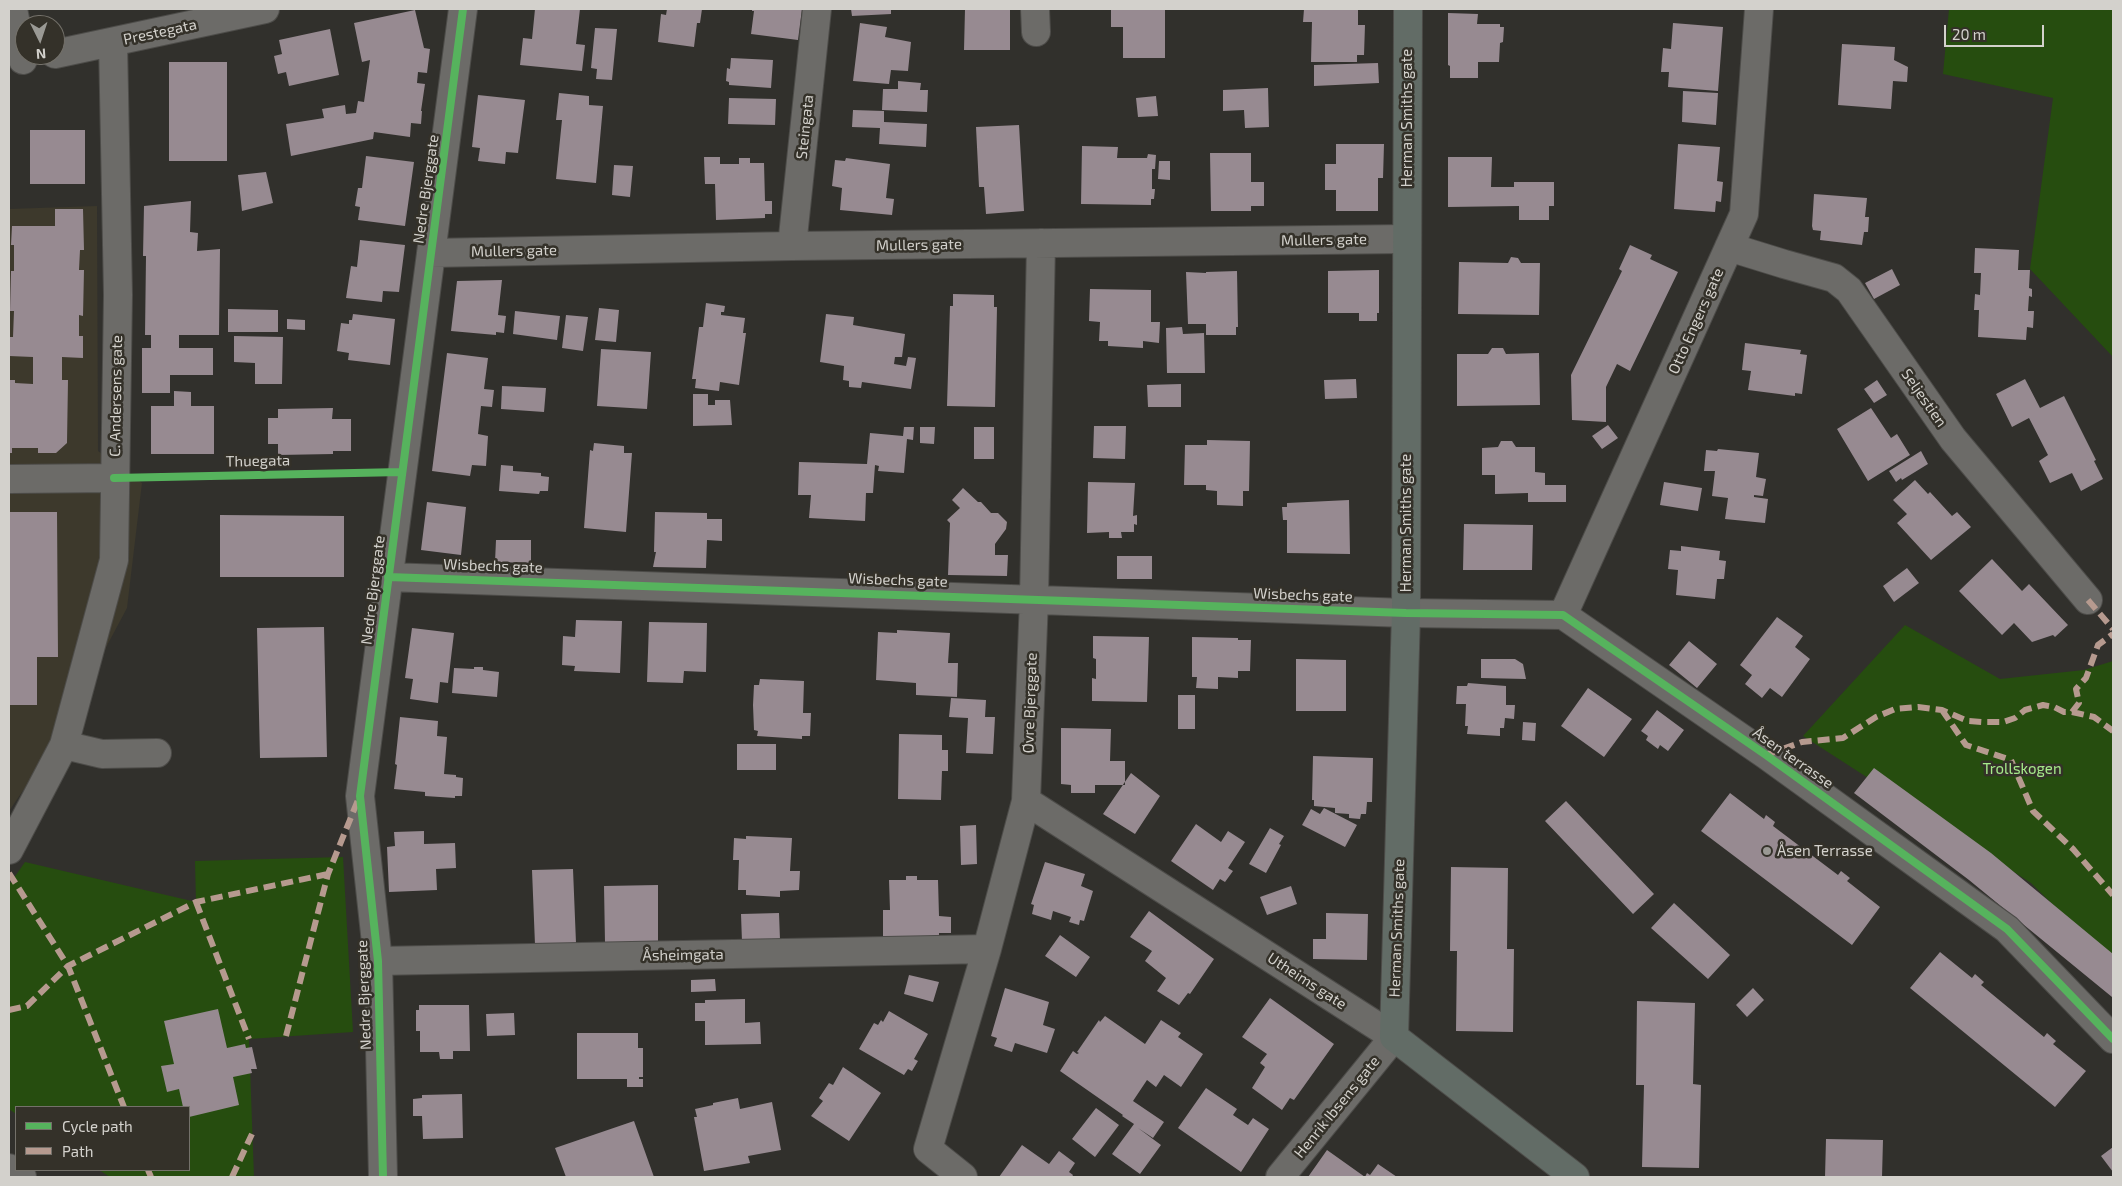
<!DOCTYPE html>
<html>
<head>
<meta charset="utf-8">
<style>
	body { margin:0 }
	#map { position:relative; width:2122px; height:1186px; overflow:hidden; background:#31302c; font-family:"Exo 2",sans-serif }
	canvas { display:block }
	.frame { position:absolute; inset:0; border:10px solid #d3d1cc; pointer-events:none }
	.legend { position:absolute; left:15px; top:1106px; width:175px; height:65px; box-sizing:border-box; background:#343129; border:1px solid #74716a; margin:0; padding:6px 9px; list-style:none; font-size:15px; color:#d3d1cc }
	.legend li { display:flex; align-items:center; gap:10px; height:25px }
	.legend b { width:25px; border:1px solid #74716a }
	.north { position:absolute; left:15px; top:15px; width:50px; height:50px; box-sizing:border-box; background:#343129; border:1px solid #74716a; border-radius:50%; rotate:176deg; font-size:14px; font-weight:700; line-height:20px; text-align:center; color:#d3d1cc }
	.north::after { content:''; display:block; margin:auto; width:18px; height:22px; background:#9a9994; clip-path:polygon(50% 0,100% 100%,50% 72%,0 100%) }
	.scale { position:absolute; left:1944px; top:25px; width:100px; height:22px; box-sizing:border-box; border:2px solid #d3d1cc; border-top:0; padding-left:6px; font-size:15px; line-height:18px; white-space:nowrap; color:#d3d1cc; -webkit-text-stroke:4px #343129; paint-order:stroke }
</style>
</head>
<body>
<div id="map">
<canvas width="2122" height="1186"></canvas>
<div class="frame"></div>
<ul class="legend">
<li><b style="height:6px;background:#56b35d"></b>Cycle path</li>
<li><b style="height:6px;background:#b69a8f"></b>Path</li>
</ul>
<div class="north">N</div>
<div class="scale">20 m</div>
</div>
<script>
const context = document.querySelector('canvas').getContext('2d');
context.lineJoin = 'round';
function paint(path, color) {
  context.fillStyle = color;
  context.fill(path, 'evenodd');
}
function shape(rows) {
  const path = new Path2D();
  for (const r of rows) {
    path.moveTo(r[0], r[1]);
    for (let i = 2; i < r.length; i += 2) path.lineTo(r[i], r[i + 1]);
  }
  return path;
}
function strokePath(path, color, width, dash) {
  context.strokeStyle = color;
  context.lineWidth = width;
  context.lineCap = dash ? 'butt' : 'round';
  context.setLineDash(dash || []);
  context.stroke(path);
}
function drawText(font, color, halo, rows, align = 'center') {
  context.font = font + ' "Exo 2",sans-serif';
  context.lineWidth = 5;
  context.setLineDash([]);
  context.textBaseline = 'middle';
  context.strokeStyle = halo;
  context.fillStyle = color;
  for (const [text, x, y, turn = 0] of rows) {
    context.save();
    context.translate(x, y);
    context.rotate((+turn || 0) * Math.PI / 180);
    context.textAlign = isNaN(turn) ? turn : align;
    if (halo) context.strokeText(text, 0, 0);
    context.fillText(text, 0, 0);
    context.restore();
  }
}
paint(shape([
	[97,206,98,451,142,483,127,608,53,747,9,811,9,209]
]), '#3d392c');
paint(shape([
	[1949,9,2113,9,2113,357,2030,269,2053,98,1943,74],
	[1905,625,2000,679,2084,670,2113,661,2113,964,2031,883,1803,736],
	[343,857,353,1032,249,1039,254,1177,110,1177,99,1170,189,1170,189,1107,16,1107,16,1114,9,1109,9,885,25,862,196,902,195,861]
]), '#264d0f');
paint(shape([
	[535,9,580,9,576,44,585,45,582,71,520,65,523,38,532,39],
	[667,9,702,9,700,23,697,23,694,47,658,42,661,14,666,15],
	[752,9,802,9,798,40,751,34,754,11,752,11],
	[851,9,891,9,891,14,852,16],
	[965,9,1010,9,1010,50,964,50],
	[1111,9,1165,9,1165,58,1123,58,1123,27,1111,27],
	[1304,9,1358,9,1358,25,1365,25,1364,55,1357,55,1357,62,1311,62,1312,22,1303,22],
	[415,10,424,48,430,49,427,73,418,72,417,83,425,84,421,111,422,111,421,124,411,123,410,137,374,132,373,139,291,156,286,124,324,118,322,109,345,105,346,114,356,113,358,101,364,102,370,60,362,62,354,23],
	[1448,13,1478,14,1477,24,1500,24,1500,27,1504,27,1503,42,1500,43,1499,62,1478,62,1478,78,1450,78,1450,66,1448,65],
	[860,23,887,27,885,37,911,42,908,71,891,70,889,84,853,81],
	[1673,23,1723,27,1718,91,1668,87,1669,72,1661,72,1663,48,1671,49],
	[595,28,617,29,612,80,596,79,597,69,591,68],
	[330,29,339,75,289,86,286,72,278,74,274,56,282,54,279,40],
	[1842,44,1895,47,1894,60,1908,67,1907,82,1893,81,1891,109,1838,105],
	[731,58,773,60,771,88,729,85,729,82,726,81,727,68,730,69],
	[169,62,227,62,227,161,169,161],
	[1378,63,1379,83,1314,86,1314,65],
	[898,81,921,83,920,90,928,90,927,112,882,110,883,89,898,89],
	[1268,88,1269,127,1245,128,1244,110,1223,111,1223,90],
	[1683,91,1718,93,1716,125,1682,122],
	[559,93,589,96,589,105,603,106,596,183,556,179,562,120,556,120],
	[478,95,525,100,518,153,506,152,505,164,478,161,480,148,472,147],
	[1156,96,1158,116,1138,117,1136,98],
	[729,98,776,99,775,125,728,124],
	[853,110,884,111,884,122,927,124,926,147,879,144,880,128,852,127],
	[1019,125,1024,211,986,214,984,187,979,187,976,127],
	[30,130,85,130,85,184,30,184],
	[1336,144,1384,144,1383,178,1378,178,1378,211,1336,211,1336,190,1325,190,1325,164,1336,164],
	[1678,144,1720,147,1717,181,1723,182,1721,202,1716,201,1715,212,1674,209],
	[1082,146,1118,147,1117,158,1147,158,1148,154,1156,155,1155,169,1152,169,1152,189,1155,189,1154,199,1151,199,1151,205,1081,204],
	[1210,153,1251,153,1251,182,1264,182,1264,206,1251,206,1251,211,1211,211],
	[366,156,414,162,405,226,358,220,360,207,355,206,358,188,362,188],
	[704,157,720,157,720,164,739,164,739,158,750,158,750,163,764,163,765,201,772,201,772,214,765,214,765,218,716,220,715,184,705,184],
	[1448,157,1492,157,1491,187,1514,187,1514,182,1554,182,1554,206,1549,206,1549,220,1519,220,1519,206,1448,207],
	[846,158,890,164,886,198,894,199,892,215,840,210,842,188,832,186,835,160,845,161],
	[1159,161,1170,161,1170,180,1158,179],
	[614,165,633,166,630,197,612,195],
	[266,172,273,203,242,211,238,175],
	[1814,194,1867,198,1865,217,1869,217,1868,232,1864,232,1862,245,1820,240,1821,231,1813,230,1812,226],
	[191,201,190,232,198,233,197,251,220,249,219,335,179,335,179,348,213,348,213,375,170,375,170,393,142,393,142,348,151,348,151,335,145,335,146,256,143,256,144,206],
	[55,209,83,209,84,250,80,250,79,270,84,270,83,316,79,315,79,336,83,336,83,358,62,357,62,380,68,380,67,443,56,453,38,453,38,448,12,448,12,453,9,453,9,380,15,380,15,383,33,384,33,357,9,356,9,337,13,337,14,311,10,311,11,271,14,271,14,245,11,245,12,226,55,226],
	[360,240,405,245,399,292,383,291,382,302,346,298,351,266,357,267],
	[1630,245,1652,255,1650,259,1678,272,1630,371,1617,364,1606,387,1606,422,1572,420,1571,375,1622,271,1619,269],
	[1975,248,2019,250,2018,270,2030,270,2029,288,2032,289,2032,297,2029,296,2028,311,2034,311,2033,328,2027,327,2026,340,1978,337,1979,310,1974,310,1975,294,1980,295,1981,273,1974,273],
	[1511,257,1518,258,1521,263,1540,263,1539,315,1458,314,1459,262,1508,263],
	[1892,269,1900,285,1874,299,1865,283],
	[1379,270,1379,313,1377,313,1377,321,1359,321,1359,313,1328,313,1328,271],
	[1237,271,1238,327,1236,327,1236,335,1206,335,1206,324,1188,324,1186,272,1206,273,1206,272],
	[502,280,498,315,506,316,504,333,496,332,496,335,451,331,457,281],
	[1090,289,1151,290,1151,322,1160,322,1159,343,1143,341,1143,348,1108,346,1108,341,1099,341,1100,322,1089,321],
	[953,294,994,295,994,307,997,307,995,407,947,406,950,306,953,306],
	[706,303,725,306,724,312,721,312,721,315,745,318,743,333,746,333,739,385,720,382,719,391,695,388,696,379,692,379,699,327,703,327],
	[599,308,619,310,616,342,595,340],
	[228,309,278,310,278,332,228,332],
	[515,311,560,316,557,340,513,334],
	[353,314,395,319,390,365,348,360,349,353,337,351,341,323,349,324,349,320,352,320],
	[826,314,854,317,853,325,905,334,902,357,895,357,894,364,906,366,908,357,916,358,911,389,862,382,861,388,849,387,849,381,843,380,844,366,820,362],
	[566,315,588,317,583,351,562,348],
	[287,319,305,320,305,330,287,329],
	[1182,327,1183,334,1204,333,1205,373,1167,373,1166,328],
	[234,336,283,337,282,384,255,384,255,363,234,362],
	[1745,343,1801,350,1800,354,1807,355,1802,394,1795,393,1795,396,1748,390,1751,371,1742,370],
	[1492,348,1503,348,1506,354,1539,353,1540,405,1457,406,1457,354,1488,354],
	[601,349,651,352,647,409,597,406],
	[447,353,488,358,484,389,494,390,492,407,481,406,478,434,488,436,486,466,472,465,470,476,432,471],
	[1356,379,1357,398,1325,399,1324,380],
	[2025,379,2040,408,2064,396,2096,460,2094,461,2103,479,2081,491,2072,473,2050,483,2039,461,2048,455,2029,418,2012,427,1996,394],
	[1877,380,1887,395,1874,403,1864,389],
	[1181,384,1181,407,1148,407,1147,385],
	[502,386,546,388,544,412,501,409],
	[174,391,191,392,191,406,214,406,214,454,151,454,151,406,174,406],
	[693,394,708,394,708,405,715,405,715,400,730,400,732,425,693,426],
	[333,408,332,419,351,419,351,451,333,451,333,454,278,455,278,444,268,444,268,418,278,418,278,409],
	[1871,408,1891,438,1897,434,1910,455,1868,481,1837,429],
	[1608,425,1618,438,1602,449,1592,436],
	[1094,426,1126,426,1125,459,1093,458],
	[904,427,914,427,913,440,907,439,904,473,878,471,879,466,875,465,873,493,866,493,865,521,809,518,811,495,798,495,799,462,867,464,870,433,903,436],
	[920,427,935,427,934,444,920,443],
	[974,427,994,427,994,459,974,459],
	[1207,440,1250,441,1249,491,1243,491,1243,506,1217,505,1217,491,1206,490,1206,485,1184,485,1185,445,1207,445],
	[1501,441,1512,441,1516,447,1535,447,1535,472,1545,473,1545,485,1566,485,1566,502,1528,502,1528,493,1495,494,1495,475,1482,475,1482,448,1498,447],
	[594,443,624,446,624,453,632,453,626,532,584,528,590,450,593,451],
	[1718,449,1759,453,1756,477,1766,479,1763,496,1754,495,1754,497,1768,499,1765,523,1725,519,1728,498,1712,496,1715,471,1704,471,1706,450,1717,451],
	[1921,451,1928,464,1902,480,1901,478,1896,482,1889,471],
	[501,465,513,466,513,471,541,473,541,476,549,477,548,491,540,491,539,494,499,491],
	[1915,480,1928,494,1930,492,1952,516,1957,512,1971,527,1931,560,1897,523,1907,514,1893,500],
	[1088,482,1135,483,1133,516,1137,515,1137,525,1134,524,1134,532,1121,532,1122,538,1109,538,1109,532,1087,533],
	[1664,482,1702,488,1698,511,1660,505],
	[963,488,978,502,981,502,991,513,998,513,1007,522,1006,529,995,544,995,555,1008,555,1007,576,948,575,950,523,947,520,960,508,952,500],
	[1349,500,1350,554,1287,553,1287,520,1283,520,1282,507,1287,507,1287,503],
	[427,502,466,507,461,555,421,550],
	[9,512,57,512,58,657,37,657,37,705,9,705],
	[655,512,707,513,707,519,722,519,722,541,707,540,706,568,653,567,656,552,654,552],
	[220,515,344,516,344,577,220,577],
	[1464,524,1533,525,1532,570,1463,570],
	[496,540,531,540,531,563,495,562],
	[1681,546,1720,551,1719,560,1726,561,1724,579,1717,579,1715,599,1676,595,1678,570,1668,569,1670,550,1681,551],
	[1117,556,1152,556,1152,579,1117,579],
	[1992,559,2022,591,2029,584,2068,625,2055,637,2053,635,2032,642,2014,623,2002,635,1959,591],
	[1907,568,1919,583,1894,602,1883,586],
	[1777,617,1803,636,1795,647,1810,659,1782,697,1770,688,1762,698,1745,684,1752,675,1740,665],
	[576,620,622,621,620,673,574,671,575,666,562,665,563,636,575,637],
	[649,622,707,623,706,672,684,671,683,683,647,682],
	[324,627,327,757,260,758,257,628],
	[412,628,454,633,448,683,440,682,438,703,410,699,413,679,405,678],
	[897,630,950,633,948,663,958,663,957,697,916,695,916,683,876,680,878,632,897,633],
	[1093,636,1149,637,1147,702,1092,701,1092,678,1096,679,1096,659,1093,658],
	[1192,637,1238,638,1238,640,1251,640,1250,671,1238,671,1238,678,1218,677,1218,689,1196,688,1197,677,1192,677],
	[1689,641,1717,664,1697,688,1669,665],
	[1296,659,1346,660,1346,711,1296,711],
	[1481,659,1515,659,1523,664,1526,679,1481,678],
	[474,667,483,667,483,670,499,672,497,697,452,693,454,668,474,669],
	[760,679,804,681,803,713,811,713,810,736,802,736,802,739,757,736,758,731,754,730,753,705,754,685,759,685],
	[1468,683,1506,686,1506,705,1515,705,1514,719,1505,718,1504,728,1500,728,1500,736,1467,734,1468,726,1465,726,1466,704,1456,704,1457,686,1467,686],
	[1588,688,1632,719,1604,757,1561,726],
	[1178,695,1195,695,1195,729,1178,729],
	[951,698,986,700,985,717,995,717,993,754,966,753,968,718,949,717],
	[1657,710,1684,730,1668,751,1660,745,1658,749,1646,740,1648,736,1641,731],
	[400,717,438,721,437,736,447,737,444,774,456,775,456,777,463,778,462,796,455,796,455,798,425,796,425,792,394,789,397,765,395,764],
	[1523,722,1536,723,1535,741,1522,740],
	[1061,728,1111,729,1110,761,1125,761,1125,785,1095,785,1095,793,1071,793,1071,785,1061,784],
	[899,734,942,735,942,750,948,750,948,771,942,771,941,800,898,799],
	[737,744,776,744,776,770,737,770],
	[1313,756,1373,758,1372,802,1367,802,1366,814,1361,814,1360,819,1349,818,1349,814,1335,813,1335,808,1314,806,1314,800,1312,800],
	[1874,768,1991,853,2113,954,2113,995,2112,997,1969,880,1854,793],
	[1131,773,1160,796,1135,834,1103,814],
	[1730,793,1764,819,1766,815,1775,822,1773,826,1838,875,1841,871,1850,878,1847,881,1880,907,1852,945,1701,831],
	[1566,801,1654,894,1633,914,1545,821],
	[1324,808,1357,825,1345,847,1302,825,1311,809,1320,814],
	[1196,824,1221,842,1228,831,1245,842,1228,868,1233,871,1225,882,1220,879,1213,890,1171,861],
	[976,825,977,864,961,865,960,826],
	[1270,828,1284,836,1279,844,1281,845,1266,873,1249,864],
	[424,831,424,844,455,843,456,868,436,869,437,890,389,892,387,847,395,846,394,832],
	[746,836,792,838,790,871,800,871,799,890,780,891,780,897,746,895,746,890,738,890,739,860,733,860,734,838,746,839],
	[1045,862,1085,874,1081,886,1093,891,1084,921,1080,920,1079,925,1069,922,1071,917,1053,911,1051,920,1032,914,1034,905,1031,904],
	[1451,867,1508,868,1507,949,1514,949,1513,1032,1456,1031,1457,951,1450,951],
	[573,869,576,943,535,945,532,870],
	[906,876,917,876,917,880,938,880,939,916,951,917,951,933,939,933,939,939,883,939,883,910,890,910,889,880,906,880],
	[658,885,658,942,605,943,604,886],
	[1291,886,1297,904,1267,915,1260,897],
	[1674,903,1730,955,1708,979,1651,928],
	[1149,911,1214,959,1190,994,1188,993,1179,1005,1157,991,1166,978,1145,961,1152,951,1130,937],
	[779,913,780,940,742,942,741,914],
	[1326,913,1368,914,1367,960,1313,959,1313,939,1326,939],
	[1060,935,1090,957,1076,977,1045,956],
	[1940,952,1972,978,1975,974,1984,982,1981,985,2044,1037,2047,1033,2056,1041,2053,1044,2086,1071,2055,1107,1910,988],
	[909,975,939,982,933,1002,904,994],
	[715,979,716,991,691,992,691,980],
	[1005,988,1049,1002,1043,1025,1055,1029,1047,1053,1015,1043,1012,1052,994,1046,997,1038,991,1036],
	[1753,988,1764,1000,1747,1017,1736,1005],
	[1270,998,1334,1044,1294,1100,1290,1098,1282,1110,1252,1088,1265,1067,1260,1063,1267,1054,1242,1037],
	[745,999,745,1023,760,1022,761,1044,705,1045,705,1021,695,1021,695,1003,705,1003,705,1000],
	[1637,1001,1695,1003,1693,1084,1701,1085,1699,1168,1642,1167,1644,1085,1636,1085],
	[419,1005,469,1005,470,1051,453,1051,453,1059,440,1059,439,1052,420,1052,420,1031,416,1031,416,1010,419,1010],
	[218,1009,227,1048,245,1044,246,1048,252,1047,257,1069,251,1069,252,1073,233,1077,239,1105,189,1117,189,1107,183,1107,179,1089,167,1092,161,1066,174,1064,164,1021],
	[889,1011,928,1034,914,1059,918,1061,912,1071,908,1069,904,1075,859,1049,874,1023,878,1025,881,1020,883,1022],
	[514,1013,515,1035,487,1036,486,1014],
	[1105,1016,1145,1044,1161,1020,1181,1033,1178,1037,1203,1054,1181,1087,1164,1075,1156,1087,1147,1080,1133,1101,1164,1122,1153,1138,1138,1128,1161,1145,1140,1174,1112,1154,1134,1124,1122,1116,1123,1115,1060,1071,1073,1051,1077,1054,1079,1053,1077,1052,1099,1020,1100,1022],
	[577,1033,638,1033,638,1048,643,1048,643,1077,639,1077,639,1079,643,1079,643,1087,627,1087,627,1079,577,1079],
	[843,1067,881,1093,849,1141,811,1116,823,1101,819,1098,829,1083,833,1085],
	[1206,1088,1237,1109,1233,1115,1248,1125,1253,1118,1269,1129,1241,1172,1178,1128],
	[462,1094,463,1138,423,1139,422,1116,413,1116,413,1099,422,1098,422,1095],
	[738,1098,740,1109,772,1102,781,1150,748,1156,750,1163,704,1171,694,1117,697,1117,695,1109,713,1105,713,1103],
	[1096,1108,1119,1125,1095,1157,1072,1139],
	[634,1121,654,1177,566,1177,555,1148],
	[1826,1139,1883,1140,1882,1177,1825,1177],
	[1022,1145,1049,1164,1059,1151,1075,1163,1069,1172,1073,1175,1072,1177,999,1177],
	[2113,1147,2113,1172,2101,1156],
	[1327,1150,1365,1177,1367,1173,1370,1175,1378,1164,1397,1177,1308,1177]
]), '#978a91');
const minor = shape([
	[13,9,23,60],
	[1035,9,1036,32],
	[55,54,265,9],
	[792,246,817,9],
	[1729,247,1784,264,1834,278,1849,290,1953,439,2088,600],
	[431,253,792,246,1406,239],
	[9,479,114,478],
	[388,577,1406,613,1563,615,1766,755,2007,929,2113,1039],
	[1563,615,1744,214,1759,9],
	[64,745,102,754,157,753],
	[1026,801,1394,1037,1280,1177],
	[9,850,64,745,114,560,118,295,113,42],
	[378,961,987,949],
	[9,1168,22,1177],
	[383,1177,378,961,360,796,463,9],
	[963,1177,928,1149,987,949,1026,801,1034,599,1041,243]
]);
const major = shape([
	[1408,9,1406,613,1394,1037,1575,1177]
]);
strokePath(minor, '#4d4c49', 30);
strokePath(major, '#4d4c49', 30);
strokePath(minor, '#6c6b68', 28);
strokePath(major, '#626c66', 28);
strokePath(shape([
	[2088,600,2113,629],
	[1942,710,1966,745,2011,760,2033,811,2073,849,2113,895],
	[2072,712,2094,717,2113,731],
	[1766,755,1802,742,1843,738,1876,717,1895,709,1918,707,1942,710,1968,721,1982,722,2003,722,2015,718,2025,710,2043,705,2054,707,2064,712,2072,712,2079,703,2076,689,2086,678,2098,645,2113,634],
	[9,873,68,966,124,1107],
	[196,902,249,1039],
	[9,1010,27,1006,68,966,196,902,328,874],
	[286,1036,328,874,358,800],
	[148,1170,151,1177],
	[232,1177,252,1134]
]), '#b69a8f', 6, [12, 6]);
strokePath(shape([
	[114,478,402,472],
	[388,577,1406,613,1563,615,1766,755,2007,929,2113,1039],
	[383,1177,378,961,360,796,463,9]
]), '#56b35d', 8);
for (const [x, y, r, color] of [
	[1767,851,5,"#9a9994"]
]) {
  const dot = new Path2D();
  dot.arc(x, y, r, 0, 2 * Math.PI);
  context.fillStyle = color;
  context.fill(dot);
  strokePath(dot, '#343129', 2);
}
drawText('15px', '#d3d1cc', '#343129', [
	["Prestegata",160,32,-12],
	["Herman Smiths gate",1407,118,-90],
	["Steingata",805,127,-84],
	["Nedre Bjerggate",426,189,-82],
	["Mullers gate",1324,240,-1],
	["Mullers gate",919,245,-1],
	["Mullers gate",514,251,-1],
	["Otto Engers gate",1696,321,-66],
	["C. Andersens gate",116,396,-89],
	["Seljestien",1924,398,55],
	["Thuegata",258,461,-1],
	["Herman Smiths gate",1406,523,-90],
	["Wisbechs gate",493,566,2],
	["Wisbechs gate",898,580,2],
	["Nedre Bjerggate",373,590,-83],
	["Wisbechs gate",1303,595,2],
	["Øvre Bjerggate",1030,703,-88],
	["Åsen terrasse",1793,758,35],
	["Herman Smiths gate",1397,928,-88],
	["Åsheimgata",683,955,-1],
	["Utheims gate",1307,981,33],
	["Nedre Bjerggate",364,995,-92],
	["Henrik Ibsens gate",1337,1107,-51]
]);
drawText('15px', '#a6ea8b', '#343129', [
	["Trollskogen",2022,769]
]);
drawText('15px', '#d3d1cc', '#343129', [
	["Åsen Terrasse",1777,851]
], 'left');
</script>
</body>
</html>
